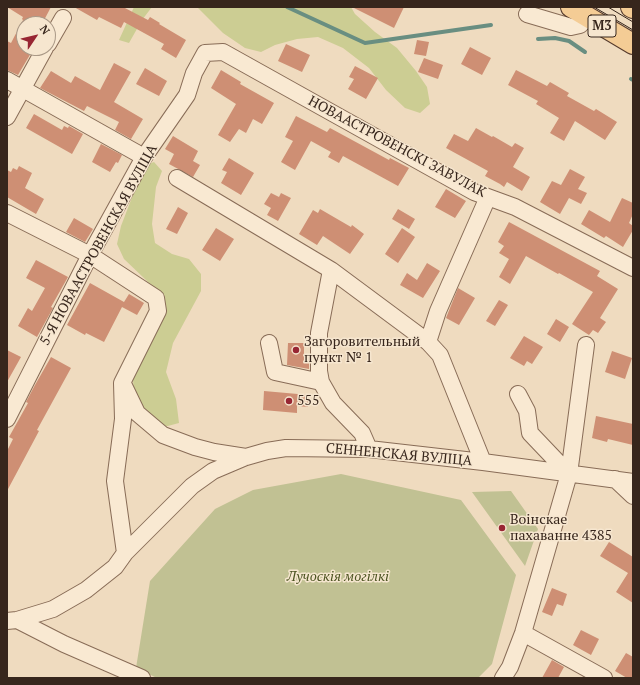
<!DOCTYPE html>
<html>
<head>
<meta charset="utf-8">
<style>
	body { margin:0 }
	#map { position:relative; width:640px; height:685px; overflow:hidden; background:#efdbbf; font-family:"PT Serif",serif }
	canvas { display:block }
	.frame { position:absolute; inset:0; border:8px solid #37261c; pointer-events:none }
	.north { position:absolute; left:16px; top:16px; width:40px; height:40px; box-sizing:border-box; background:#f6e6cf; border:1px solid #aa9987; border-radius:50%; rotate:55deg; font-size:11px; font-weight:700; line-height:16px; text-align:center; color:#37261c }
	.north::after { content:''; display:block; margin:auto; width:14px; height:18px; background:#982633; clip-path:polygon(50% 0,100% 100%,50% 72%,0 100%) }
</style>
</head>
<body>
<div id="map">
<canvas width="640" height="685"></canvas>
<div class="frame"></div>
<div class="north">N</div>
</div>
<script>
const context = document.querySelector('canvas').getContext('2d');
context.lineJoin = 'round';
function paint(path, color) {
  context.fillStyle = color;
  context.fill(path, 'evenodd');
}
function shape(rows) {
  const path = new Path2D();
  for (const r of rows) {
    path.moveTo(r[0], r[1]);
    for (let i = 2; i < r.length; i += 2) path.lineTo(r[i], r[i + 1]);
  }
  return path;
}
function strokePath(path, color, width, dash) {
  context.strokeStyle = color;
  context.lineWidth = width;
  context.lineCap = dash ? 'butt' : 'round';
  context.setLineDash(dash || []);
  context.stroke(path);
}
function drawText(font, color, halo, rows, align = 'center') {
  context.font = font + ' "PT Serif",serif';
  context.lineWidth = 3;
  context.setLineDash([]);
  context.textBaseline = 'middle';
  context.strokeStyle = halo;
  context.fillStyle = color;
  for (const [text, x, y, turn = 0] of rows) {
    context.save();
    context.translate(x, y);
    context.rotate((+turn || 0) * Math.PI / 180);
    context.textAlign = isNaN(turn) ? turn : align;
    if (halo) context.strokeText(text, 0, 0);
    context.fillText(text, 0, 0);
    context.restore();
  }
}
paint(shape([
	[134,7,152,7,142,20,129,43,119,40],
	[191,7,351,7,355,14,375,32,397,48,416,71,427,87,430,104,420,113,405,108,386,90,369,68,343,48,318,37,297,39,275,45,261,52,245,48,223,33,198,8],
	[154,162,162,171,156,187,152,224,155,243,172,254,189,259,201,274,201,291,173,343,166,372,176,399,179,423,164,427,151,420,134,396,133,379,160,325,162,299,146,280,124,259,117,244,121,226,144,166]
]), '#cccd93');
paint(shape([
	[341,474,461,500,516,575,492,664,478,678,157,678,136,668,150,581,215,509,253,490],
	[511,491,538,529,525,566,472,492]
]), '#c1c193');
strokePath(shape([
	[287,7,365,43,491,25],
	[538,39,555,38,569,41,585,52],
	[631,79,633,80]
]), '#698e81', 4);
paint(shape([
	[7,7,51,7,42,24,24,24,24,48,34,48,18,75,7,70,7,41,11,43,23,20,22,19,23,17],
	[74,7,123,7,148,20,150,17,160,23,159,24,186,40,176,58,161,49,164,44,124,22,121,28,99,17,97,20],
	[352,7,404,7,394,28],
	[417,40,429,42,426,56,414,54],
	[286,44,310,55,302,72,278,61],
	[470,47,491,58,482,75,461,64],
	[424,58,443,65,438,79,418,72],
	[114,63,131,72,114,102,143,119,131,139,115,130,119,122,87,106,84,111,40,88,51,71,71,83,75,76,100,90],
	[355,66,378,78,366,99,348,89,354,79,349,77],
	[145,68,167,81,159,96,136,84],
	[221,70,241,82,240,84,274,103,262,124,253,119,246,133,239,129,230,142,218,135,236,104,211,88],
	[516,70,547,86,550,82,569,93,567,96,594,111,596,109,617,122,605,140,575,121,564,141,550,133,559,118,536,104,538,101,508,85],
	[34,114,62,130,64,126,68,128,69,126,83,134,72,154,26,128],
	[296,116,327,132,330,128,389,160,390,158,409,168,398,186,343,156,339,163,328,157,331,152,311,141,295,170,281,162,293,141,285,137],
	[476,128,492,137,493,136,512,147,515,143,524,148,513,167,530,177,522,191,507,182,504,187,500,184,485,176,488,171,446,148,454,134,468,141],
	[173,136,198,151,193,161,200,165,193,177,169,164,174,154,165,149],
	[101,144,122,155,118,163,116,162,110,172,92,162],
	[229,158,254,173,241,195,221,183,227,172,222,170],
	[19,166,32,173,25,188,44,199,36,214,7,197,7,170,11,172,13,168,17,170],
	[570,169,585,177,578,189,587,193,581,204,569,198,560,214,540,202,552,181,561,185],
	[446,189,466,201,455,218,435,207],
	[271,193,279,197,281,193,291,198,278,221,267,215,271,208,264,204],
	[622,198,633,203,633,214,629,223,633,226,633,230,623,247,606,236,604,238,581,224,589,210,610,222],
	[178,207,188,213,177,234,166,229],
	[320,209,351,227,352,225,364,234,350,254,323,236,317,245,299,234,313,210,318,213],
	[398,209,415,219,409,229,392,219],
	[74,218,93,229,85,242,66,232],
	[509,222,600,271,597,276,618,289,600,318,606,322,598,333,593,330,589,335,572,324,593,292,559,273,558,274,526,256,510,284,499,277,509,259,499,253,504,246,498,242],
	[216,228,234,239,220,261,202,250],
	[402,228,415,237,398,263,385,254],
	[36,260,68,277,51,307,53,308,37,337,18,326,28,308,32,311,45,288,26,278],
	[427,263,440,271,423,298,400,285,407,273,417,280],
	[90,283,124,302,129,294,144,303,137,315,122,307,104,342,86,333,85,335,67,325],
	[458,288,475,298,459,325,446,318],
	[499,300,508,305,495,326,486,321],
	[556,319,569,327,560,342,547,334],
	[524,336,543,347,532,364,527,361,524,366,510,358],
	[288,343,304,343,304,357,309,357,309,369,287,365],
	[7,350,21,357,7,382],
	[612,351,632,358,625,379,605,372],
	[51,357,71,368,37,430,39,431,7,491,7,451,13,439,9,437,28,403,26,402,35,385],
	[264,391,309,395,308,407,297,406,297,413,263,410],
	[596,416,633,424,633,445,608,439,607,442,592,438],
	[609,542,633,557,633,603,616,592,628,573,600,556],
	[552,588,567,594,563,606,557,604,552,616,542,612],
	[581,630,599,639,591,655,573,645],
	[626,653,633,657,633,678,627,678,615,671],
	[552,660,564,667,558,678,542,678]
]), '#ce8f74');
const minor = shape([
	[527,14,571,27,580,25,588,17],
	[48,44,63,18],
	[7,80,144,157],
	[7,117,45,48],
	[177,178,331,270,428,342],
	[7,213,90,255,156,298,158,311,122,383,123,419,115,481,125,553],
	[331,270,319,333,319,371,321,382,333,403,362,433,369,449],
	[269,343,275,372,321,382],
	[124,386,137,413,163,435,195,447,214,452,246,457],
	[518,394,527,411,530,433,569,474],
	[7,419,90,255,144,157,187,95,194,73,205,53,223,52,474,192,515,207,633,268],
	[483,462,440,355,428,342,438,311,488,197],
	[615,479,633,496],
	[17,620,64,644,142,678],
	[7,621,17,620,53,609,86,590,115,567,125,553,192,486,213,471,246,457,267,451,286,448,369,449,483,462,633,482],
	[523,633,604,678],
	[503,678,510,667,523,633,569,474,586,345]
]);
const major = shape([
	[571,7,633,44],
	[631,7,633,8]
]);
strokePath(minor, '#886c57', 18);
strokePath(major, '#553a2c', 22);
strokePath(minor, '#f9e9d2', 16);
strokePath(major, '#f4cc95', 20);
strokePath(shape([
	[594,7,633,30],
	[608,7,633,22]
]), '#37261c', 1);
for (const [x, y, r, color] of [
	[296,350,4,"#982633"],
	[289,401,4,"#982633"],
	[502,528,4,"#982633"]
]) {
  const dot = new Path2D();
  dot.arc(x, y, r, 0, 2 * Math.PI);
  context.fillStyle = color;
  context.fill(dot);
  strokePath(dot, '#f6e6cf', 1.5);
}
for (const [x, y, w] of [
	[602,26,28]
]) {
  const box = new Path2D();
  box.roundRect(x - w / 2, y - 11, w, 22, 3);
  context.fillStyle = '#f6e6cf';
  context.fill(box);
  strokePath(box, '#37261c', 1);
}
drawText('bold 13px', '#37261c', null, [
	["М3",602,26]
]);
drawText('14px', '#37261c', '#f6e6cf', [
	["НОВААСТРОВЕНСКІ ЗАВУЛАК",397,147,28],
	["5-Я НОВААСТРОВЕНСКАЯ ВУЛІЦА",99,245,-61],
	["СЕННЕНСКАЯ ВУЛІЦА",399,455,5]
]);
drawText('14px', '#37261c', '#f6e6cf', [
	["Загоровительный",304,342],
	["пункт № 1",304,358],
	["555",297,401],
	["Воінскае",510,520],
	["пахаванне 4385",510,536]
], 'left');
drawText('italic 14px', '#4d5422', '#f6e6cf', [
	["Лучоскія могілкі",338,577]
]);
</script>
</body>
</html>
